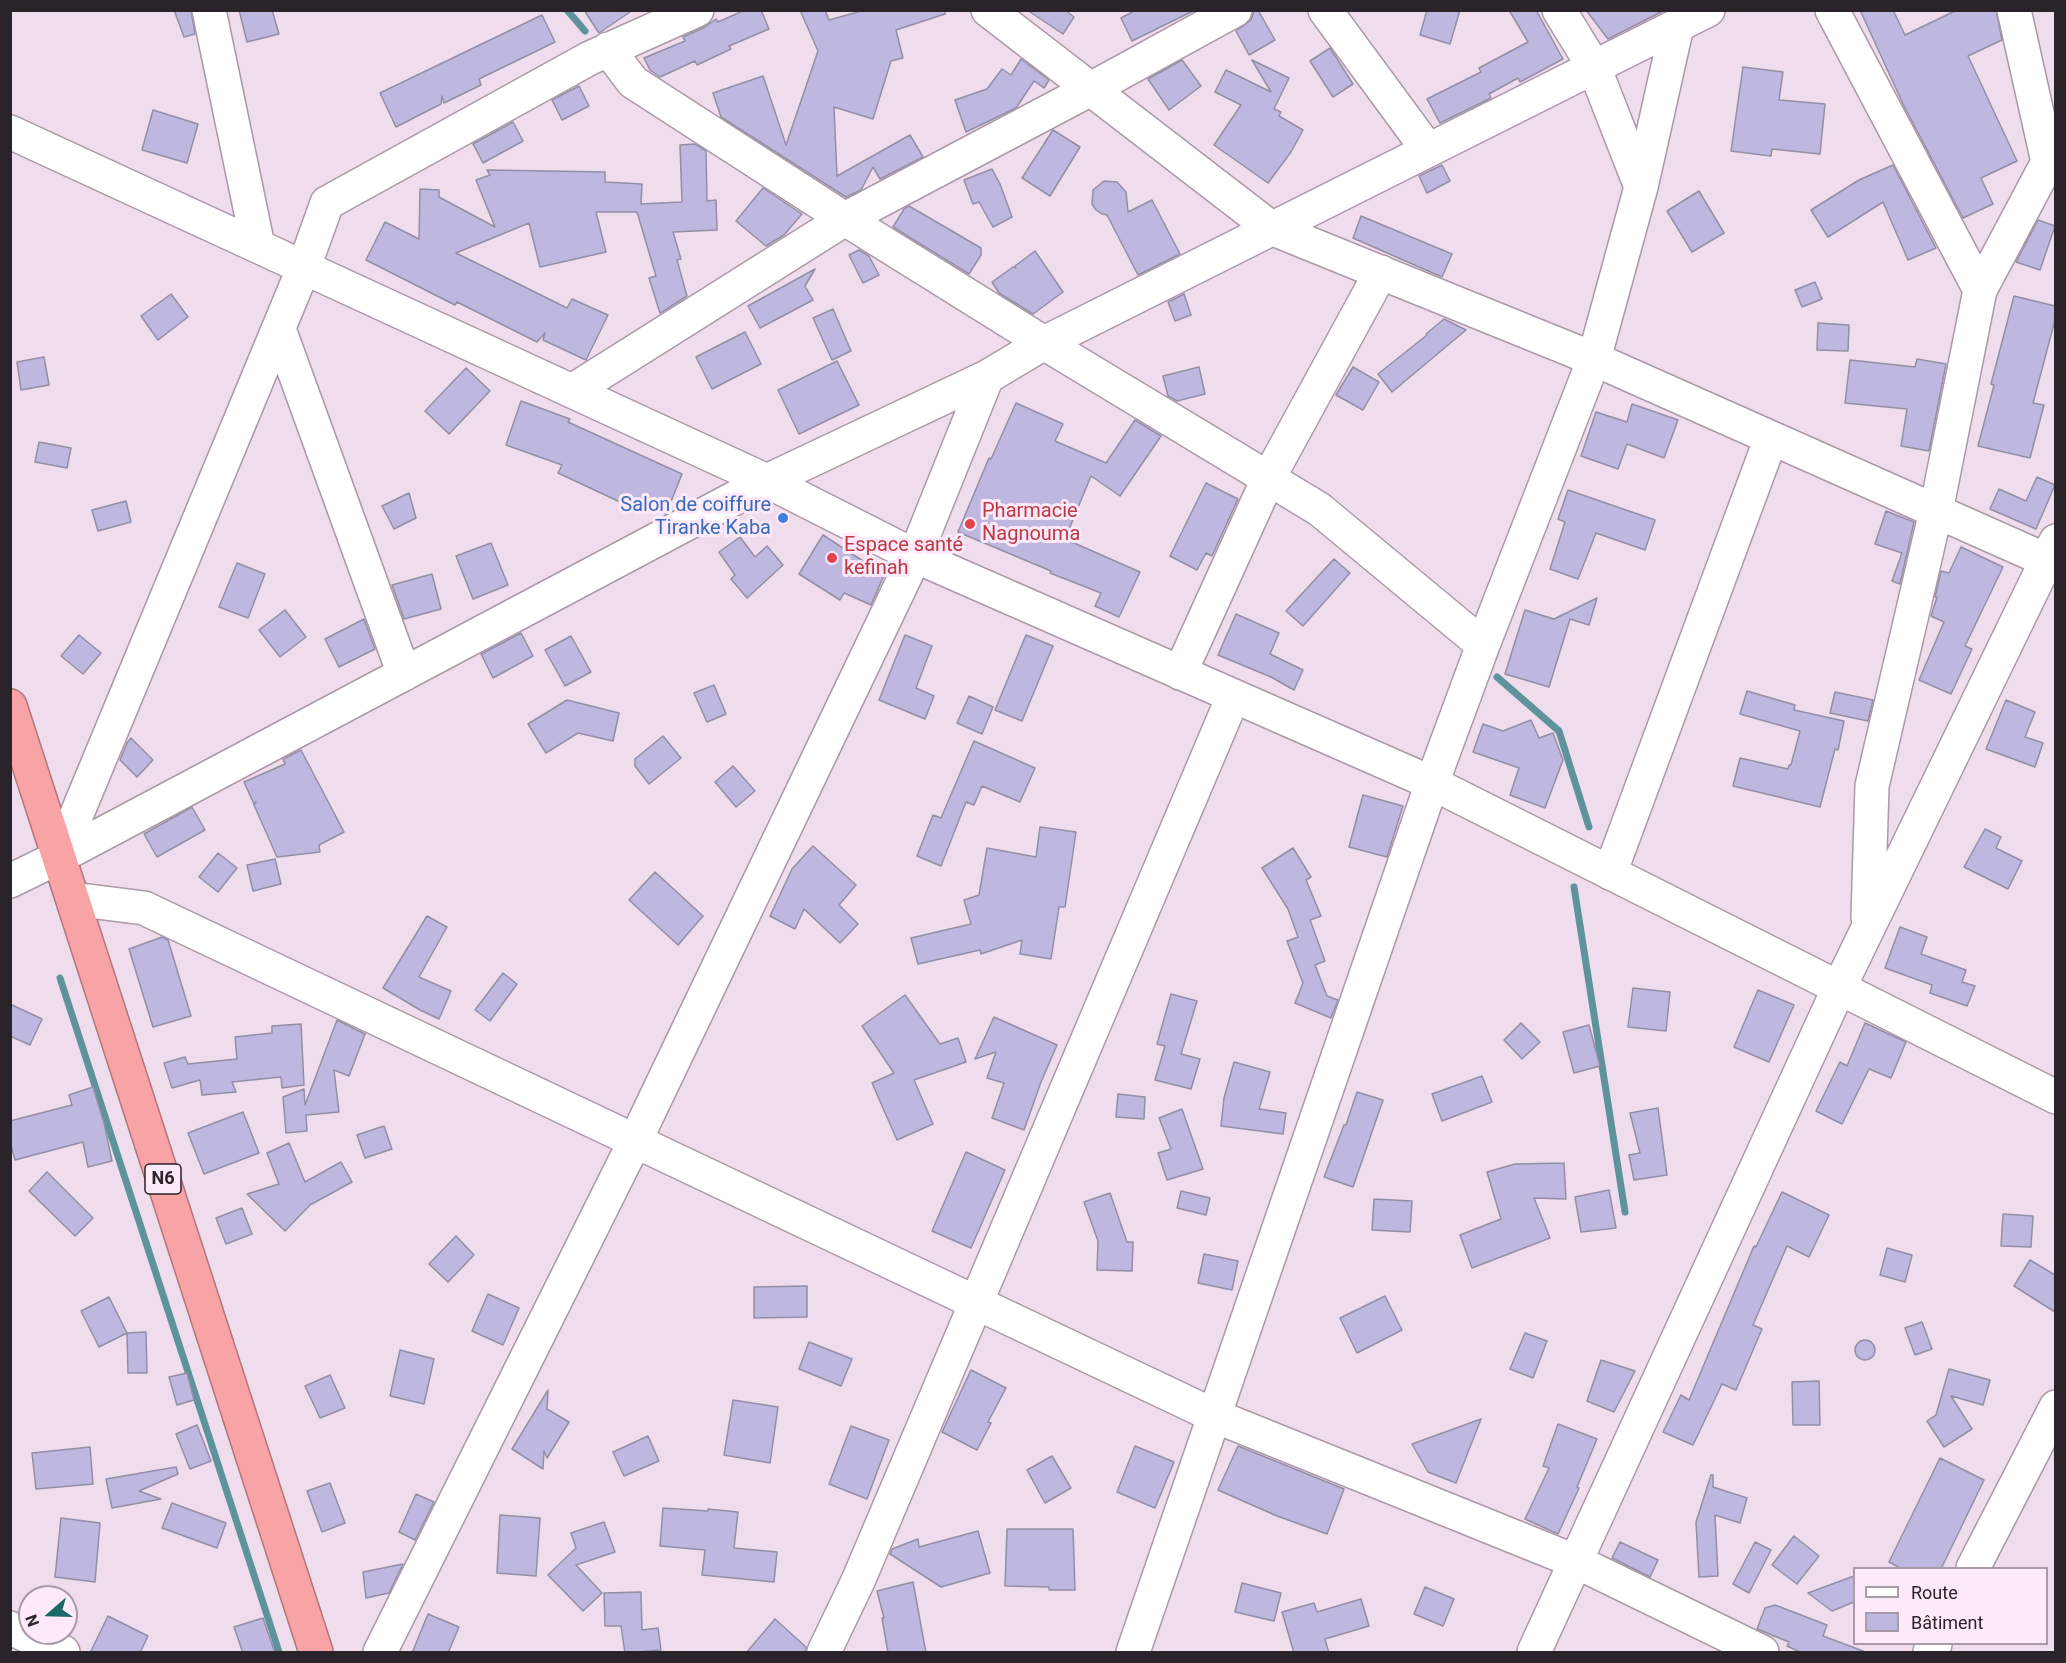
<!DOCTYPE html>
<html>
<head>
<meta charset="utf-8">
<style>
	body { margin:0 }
	#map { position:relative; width:2066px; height:1663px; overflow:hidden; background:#efdced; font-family:Roboto,sans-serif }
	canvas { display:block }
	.frame { position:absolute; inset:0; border:12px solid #2b232a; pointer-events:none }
	.legend { position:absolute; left:1853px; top:1567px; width:195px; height:78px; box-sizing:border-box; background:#fde9fa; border:2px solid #a99aa7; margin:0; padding:8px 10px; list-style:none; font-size:18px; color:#2b232a }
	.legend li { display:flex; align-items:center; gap:12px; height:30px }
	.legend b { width:30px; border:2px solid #a99aa7 }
	.north { position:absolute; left:18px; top:1585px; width:60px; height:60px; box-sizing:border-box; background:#fde9fa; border:2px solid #a99aa7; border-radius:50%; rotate:250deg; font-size:16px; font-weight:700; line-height:24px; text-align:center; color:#2b232a }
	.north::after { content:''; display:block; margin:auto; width:21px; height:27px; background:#1b6967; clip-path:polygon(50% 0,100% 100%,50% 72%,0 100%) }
</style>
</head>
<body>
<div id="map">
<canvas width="2066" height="1663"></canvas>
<div class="frame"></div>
<ul class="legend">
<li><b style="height:8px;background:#fff"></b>Route</li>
<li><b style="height:16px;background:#beb7e0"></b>Bâtiment</li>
</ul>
<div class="north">N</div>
</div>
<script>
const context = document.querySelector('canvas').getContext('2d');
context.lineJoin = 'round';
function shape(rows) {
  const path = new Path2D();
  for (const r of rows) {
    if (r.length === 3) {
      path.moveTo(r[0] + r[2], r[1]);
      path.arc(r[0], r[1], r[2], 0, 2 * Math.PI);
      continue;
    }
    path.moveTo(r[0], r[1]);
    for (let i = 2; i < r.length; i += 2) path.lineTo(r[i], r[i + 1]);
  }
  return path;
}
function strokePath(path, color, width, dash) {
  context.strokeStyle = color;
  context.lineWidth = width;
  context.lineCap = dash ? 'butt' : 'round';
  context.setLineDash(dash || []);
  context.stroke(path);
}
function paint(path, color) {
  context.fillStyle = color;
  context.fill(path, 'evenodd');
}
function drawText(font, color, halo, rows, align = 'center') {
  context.font = font + ' Roboto,sans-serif';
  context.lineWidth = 6;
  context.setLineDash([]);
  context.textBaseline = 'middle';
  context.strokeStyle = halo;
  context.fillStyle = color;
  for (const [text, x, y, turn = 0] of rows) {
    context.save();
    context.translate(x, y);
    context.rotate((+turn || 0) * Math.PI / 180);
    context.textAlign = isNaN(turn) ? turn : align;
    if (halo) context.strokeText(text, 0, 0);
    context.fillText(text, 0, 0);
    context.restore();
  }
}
strokePath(shape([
	[567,10,585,31],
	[1497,677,1559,731,1589,827],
	[1574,887,1625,1212],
	[60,978,279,1652]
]), '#5e939c', 7);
const building = shape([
	[174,10,191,10,195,34,184,37,174,10],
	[239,10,272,10,279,34,247,42,239,10],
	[584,10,633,10,599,33,584,10],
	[745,10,761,10,769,29,729,46,731,49,697,65,695,61,660,77,650,70,644,58,685,41,683,37,705,27,716,19,718,22,745,10],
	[800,10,825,10,829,20,865,10,945,10,945,14,896,30,903,58,891,61,873,119,834,107,837,176,910,135,923,157,880,179,873,167,861,190,846,197,721,117,713,93,763,76,786,145,818,51,800,10],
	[1027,10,1065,10,1074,17,1063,34,1027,10],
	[1136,10,1195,10,1132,41,1121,18,1136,10],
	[1254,10,1258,10,1275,40,1249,55,1236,31,1251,20,1254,10],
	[1427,10,1460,10,1450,44,1420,35,1427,10],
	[1509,10,1536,10,1563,59,1520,82,1518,78,1489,94,1491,98,1440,123,1427,99,1481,72,1479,68,1528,42,1509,10],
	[1586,10,1665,10,1608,39,1586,10],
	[1860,10,1893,10,1905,35,1957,10,1996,10,2002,40,1968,56,2017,161,1981,178,1993,204,1963,218,1904,106,1860,10],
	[542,15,555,42,479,79,481,85,444,103,442,96,441,104,396,127,380,93,542,15],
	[1330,48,1353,84,1333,97,1310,61,1330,48],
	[1021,59,1049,80,1044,88,1034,81,1016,108,966,132,955,100,987,89,1002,69,1011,75,1021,59],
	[1182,60,1201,86,1169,110,1148,79,1182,60],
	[1252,60,1289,78,1274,109,1281,112,1279,116,1303,130,1291,152,1268,183,1214,145,1241,105,1215,92,1226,70,1271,92,1252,60],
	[1743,67,1783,72,1779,100,1825,104,1820,154,1772,149,1771,156,1731,151,1743,67],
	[579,86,589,106,562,120,552,100,579,86],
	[153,110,198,124,187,163,142,150,153,110],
	[513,122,523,141,483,163,473,144,513,122],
	[1053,130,1080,147,1050,196,1022,178,1053,130],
	[695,144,706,151,707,201,716,200,717,230,673,232,681,259,677,260,687,296,662,312,660,313,649,278,656,276,637,212,596,212,606,252,540,267,529,223,456,253,567,308,572,299,608,315,586,360,543,340,545,333,537,342,457,302,455,305,366,260,385,222,419,239,420,189,439,190,439,197,495,227,476,180,490,175,487,170,605,172,605,182,642,184,641,204,682,202,680,145,695,144],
	[1442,165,1450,181,1427,193,1419,176,1442,165],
	[1893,165,1936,248,1908,260,1883,202,1828,237,1811,210,1859,180,1893,165],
	[992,169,1000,184,1012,217,993,227,979,202,973,204,964,180,992,169],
	[1104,181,1117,182,1126,192,1128,212,1152,200,1180,254,1138,275,1107,215,1102,214,1096,210,1092,204,1093,190,1104,181],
	[763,188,802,214,784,235,766,246,736,221,763,188],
	[1699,191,1724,233,1692,252,1667,211,1699,191],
	[909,206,981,248,981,255,969,274,893,227,904,209,909,206],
	[1361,216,1452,254,1442,277,1353,238,1361,216],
	[2038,220,2055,226,2040,270,2016,262,2038,220],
	[859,250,869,256,879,275,863,283,849,255,859,250],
	[1035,251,1063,292,1033,314,999,293,992,282,1013,267,1016,268,1015,266,1035,251],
	[815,269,805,286,813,300,760,328,748,306,815,269],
	[1815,282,1822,299,1802,307,1795,290,1815,282],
	[171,294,188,317,158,340,141,316,171,294],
	[1184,294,1191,315,1175,321,1168,302,1184,294],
	[2014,296,2055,306,2055,320,2033,403,2044,405,2030,458,1978,446,1994,385,1991,384,2014,296],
	[833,309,851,351,832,360,813,318,833,309],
	[1444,319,1466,330,1392,392,1378,374,1427,335,1426,334,1444,319],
	[1818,323,1849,325,1848,351,1817,350,1818,323],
	[745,332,761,364,712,389,696,357,745,332],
	[44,357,49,385,21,390,17,362,44,357],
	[1917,359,1946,364,1929,451,1901,446,1907,409,1845,403,1850,360,1915,367,1917,359],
	[837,361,859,405,799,434,778,390,837,361],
	[1199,367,1205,394,1177,401,1168,396,1163,376,1199,367],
	[1353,367,1379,382,1363,410,1336,395,1353,367],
	[466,368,490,391,449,434,425,411,466,368],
	[521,401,570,419,568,422,682,474,666,514,623,496,620,502,558,473,562,465,506,445,521,401],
	[1016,403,1063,424,1055,441,1106,463,1135,420,1161,436,1120,496,1091,476,1065,539,1140,572,1119,617,1095,606,1101,593,1050,573,1051,571,958,532,989,458,991,459,1016,403],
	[1632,404,1678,420,1664,458,1627,444,1618,469,1581,456,1596,412,1627,422,1632,404],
	[39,442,71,448,67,468,35,462,39,442],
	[2037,477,2055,485,2036,529,1990,509,1999,489,2026,501,2037,477],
	[1206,483,1238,499,1212,556,1206,553,1197,570,1170,556,1206,483],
	[1568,490,1655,520,1645,550,1596,533,1578,579,1550,569,1565,522,1558,519,1568,490],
	[409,493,416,518,394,529,382,506,409,493],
	[126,501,131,522,98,531,92,510,126,501],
	[1886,511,1914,522,1900,584,1892,581,1902,553,1875,544,1886,511],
	[823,535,866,563,869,558,888,566,871,605,844,593,840,600,799,574,823,535],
	[740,537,755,557,767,546,783,565,747,598,731,579,735,575,719,552,740,537],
	[491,543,508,585,473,599,456,556,491,543],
	[1961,547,2003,567,1965,646,1972,649,1951,694,1919,680,1944,622,1931,616,1937,597,1935,597,1941,571,1949,573,1961,547],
	[1334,559,1350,573,1303,626,1286,611,1334,559],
	[237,563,265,574,248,618,219,607,237,563],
	[432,574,441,609,404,619,392,585,432,574],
	[1597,598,1589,625,1570,619,1549,687,1505,674,1525,610,1554,619,1597,598],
	[285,610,306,637,280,657,259,630,285,610],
	[1236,614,1279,633,1270,654,1303,670,1294,690,1271,677,1218,655,1236,614],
	[364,619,375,649,339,667,325,639,364,619],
	[521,633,533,656,493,678,481,654,521,633],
	[79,635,101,653,83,674,61,656,79,635],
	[905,635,932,646,916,688,934,696,925,719,879,700,905,635],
	[1026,635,1053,646,1022,721,995,710,1026,635],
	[571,636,591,672,565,686,545,650,571,636],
	[714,685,726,714,707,722,694,693,714,685],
	[1747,691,1795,705,1794,710,1844,721,1838,750,1835,749,1820,807,1733,786,1740,758,1788,769,1789,765,1791,765,1800,731,1740,714,1747,691],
	[1835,692,1873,700,1868,721,1830,713,1835,692],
	[969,696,993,707,982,734,957,723,969,696],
	[567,700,619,713,613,741,578,733,546,753,528,724,567,700],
	[2006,700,2035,712,2025,737,2043,743,2035,767,1986,749,2006,700],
	[1531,720,1539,738,1553,733,1563,760,1545,808,1510,795,1519,768,1473,752,1483,724,1503,731,1531,720],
	[663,736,681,758,649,784,635,766,635,759,663,736],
	[131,738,153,760,137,777,120,760,127,743,131,738],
	[974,741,1035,768,1020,802,982,786,974,805,966,802,941,866,917,856,933,815,941,818,974,741],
	[301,750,344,832,319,845,320,852,277,857,254,805,256,802,254,804,244,782,285,764,283,759,301,750],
	[733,766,755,791,736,807,715,782,733,766],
	[1363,795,1403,806,1387,857,1349,847,1363,795],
	[192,807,205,830,157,857,144,834,192,807],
	[1040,827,1076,832,1065,907,1059,907,1051,959,1020,954,1022,940,981,954,980,950,918,964,911,938,971,924,964,900,979,895,987,848,1036,857,1040,827],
	[1985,829,2001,837,1996,848,2022,861,2008,889,1964,867,1985,829],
	[813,846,856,885,839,905,858,924,840,943,804,909,795,929,770,916,792,869,813,846],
	[1293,848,1311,877,1306,880,1321,916,1310,920,1325,961,1315,965,1327,996,1338,1000,1331,1018,1295,1003,1303,983,1287,941,1298,937,1288,909,1262,868,1293,848],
	[218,853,237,868,218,892,199,877,218,853],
	[275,859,281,884,253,891,247,865,275,859],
	[655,872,703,916,678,945,629,900,655,872],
	[427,916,447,927,419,977,451,991,439,1019,420,1010,383,988,427,916],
	[1900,927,1927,937,1921,954,1966,970,1962,982,1975,986,1967,1006,1930,993,1932,985,1885,968,1900,927],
	[162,937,168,940,191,1016,153,1027,129,949,162,937],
	[503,973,517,984,490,1021,475,1010,503,973],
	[1633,988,1670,992,1666,1031,1628,1027,1633,988],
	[1758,990,1794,1005,1769,1062,1734,1047,1758,990],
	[1171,994,1197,1001,1181,1054,1200,1059,1191,1089,1155,1080,1165,1046,1157,1044,1171,994],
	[905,995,940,1044,958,1038,966,1062,914,1080,933,1124,897,1140,872,1083,894,1073,862,1026,905,995],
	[10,1004,42,1019,30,1045,10,1036,10,1004],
	[994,1017,1057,1045,1041,1082,1024,1130,992,1118,1004,1083,987,1078,996,1052,975,1059,994,1017],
	[337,1020,365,1034,349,1076,334,1070,339,1112,306,1115,307,1131,286,1133,283,1097,304,1089,305,1105,337,1020],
	[1521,1023,1540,1042,1522,1059,1504,1040,1521,1023],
	[1865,1023,1906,1042,1891,1078,1869,1069,1842,1124,1816,1111,1840,1062,1847,1066,1865,1023],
	[301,1024,304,1085,282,1088,281,1077,232,1082,236,1092,202,1095,200,1080,172,1088,164,1063,185,1057,188,1064,237,1059,235,1037,272,1033,272,1026,301,1024],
	[1589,1025,1600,1066,1574,1073,1563,1032,1589,1025],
	[1234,1062,1270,1072,1259,1109,1286,1113,1283,1134,1221,1126,1224,1098,1234,1062],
	[1482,1076,1492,1102,1442,1121,1432,1094,1482,1076],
	[93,1087,104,1123,112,1161,88,1167,83,1142,15,1160,10,1142,10,1121,72,1105,69,1095,93,1087],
	[1357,1092,1383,1100,1353,1187,1324,1177,1344,1125,1346,1125,1357,1092],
	[1118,1094,1145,1097,1144,1119,1116,1117,1118,1094],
	[1658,1108,1667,1175,1634,1180,1629,1155,1640,1153,1630,1113,1658,1108],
	[1182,1109,1203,1169,1167,1180,1158,1153,1171,1149,1159,1118,1182,1109],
	[243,1112,259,1153,204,1174,188,1133,243,1112],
	[384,1126,392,1149,365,1158,357,1135,384,1126],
	[289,1143,305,1182,341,1162,352,1182,310,1205,285,1231,247,1194,279,1184,267,1153,289,1143],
	[966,1152,1005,1170,971,1248,932,1231,966,1152],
	[1564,1163,1566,1199,1534,1198,1550,1238,1472,1268,1460,1235,1501,1219,1487,1172,1515,1164,1564,1163],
	[47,1172,93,1218,75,1236,29,1191,47,1172],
	[1609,1190,1616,1228,1581,1232,1575,1197,1609,1190],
	[1181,1191,1210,1198,1206,1215,1177,1208,1181,1191],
	[1782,1192,1829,1215,1809,1257,1787,1246,1753,1325,1762,1329,1736,1390,1722,1384,1693,1445,1663,1432,1681,1395,1689,1400,1754,1246,1756,1247,1782,1192],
	[1110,1193,1127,1242,1133,1242,1132,1271,1097,1270,1098,1241,1084,1202,1110,1193],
	[1374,1199,1412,1201,1410,1232,1372,1230,1374,1199],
	[242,1208,252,1234,226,1244,216,1218,242,1208],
	[2003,1214,2033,1216,2031,1247,2001,1246,2003,1214],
	[456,1236,474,1255,448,1282,429,1264,456,1236],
	[1887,1248,1912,1255,1905,1282,1880,1275,1887,1248],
	[1204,1254,1238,1261,1232,1290,1198,1283,1204,1254],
	[2030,1260,2055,1275,2055,1312,2014,1286,2030,1260],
	[807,1286,807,1317,754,1318,754,1287,807,1286],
	[488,1294,519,1308,503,1345,472,1331,488,1294],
	[1385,1296,1402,1330,1357,1353,1340,1318,1385,1296],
	[109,1297,127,1333,99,1347,81,1311,109,1297],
	[1922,1322,1932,1349,1915,1355,1905,1328,1922,1322],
	[146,1332,147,1373,128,1373,127,1333,146,1332],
	[1525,1333,1547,1341,1533,1378,1510,1369,1525,1333],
	[1865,1350,10],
	[809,1342,852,1359,841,1386,799,1369,809,1342],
	[400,1350,434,1359,424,1404,390,1396,400,1350],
	[1601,1360,1635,1371,1614,1412,1587,1401,1601,1360],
	[1949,1369,1990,1380,1983,1405,1951,1396,1972,1429,1944,1447,1927,1421,1936,1415,1949,1369],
	[971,1370,1006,1388,988,1422,991,1423,977,1450,942,1432,971,1370],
	[187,1373,194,1400,177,1405,169,1377,187,1373],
	[330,1375,345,1408,320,1418,305,1386,330,1375],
	[1819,1381,1820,1425,1793,1425,1792,1382,1819,1381],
	[548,1390,547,1409,569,1422,547,1458,544,1451,543,1469,512,1449,548,1390],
	[733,1400,778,1407,770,1463,724,1455,733,1400],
	[1481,1419,1456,1483,1428,1472,1412,1444,1481,1419],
	[1558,1424,1597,1439,1577,1487,1579,1488,1558,1534,1525,1519,1549,1468,1543,1466,1558,1424],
	[197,1425,211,1461,190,1469,176,1434,197,1425],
	[851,1426,889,1440,867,1499,829,1484,851,1426],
	[648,1436,659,1461,624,1476,613,1452,648,1436],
	[1135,1446,1174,1462,1155,1508,1117,1492,1135,1446],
	[1238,1446,1344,1489,1327,1534,1277,1516,1218,1490,1238,1446],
	[90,1447,93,1484,36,1489,32,1453,90,1447],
	[1052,1456,1071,1488,1045,1503,1027,1470,1052,1456],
	[1940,1458,1984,1480,1941,1569,1902,1569,1889,1562,1940,1458],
	[176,1467,178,1474,139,1491,161,1499,112,1508,106,1479,176,1467],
	[1711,1475,1713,1475,1713,1487,1747,1498,1740,1523,1715,1515,1718,1576,1699,1577,1696,1522,1711,1475],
	[330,1483,345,1523,322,1532,307,1491,330,1483],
	[416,1494,434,1502,415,1540,399,1532,416,1494],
	[172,1503,226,1523,217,1548,162,1528,172,1503],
	[663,1508,708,1511,708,1509,738,1512,734,1548,777,1552,774,1582,702,1575,705,1550,660,1546,663,1508],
	[500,1515,540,1518,536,1576,497,1573,500,1515],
	[61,1518,100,1523,95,1582,55,1577,61,1518],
	[604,1522,615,1552,576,1565,602,1593,583,1611,548,1575,576,1548,571,1533,604,1522],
	[1007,1529,1073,1529,1075,1590,1049,1590,1049,1587,1005,1586,1007,1529],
	[978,1531,990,1573,941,1587,890,1554,892,1549,918,1539,919,1547,978,1531],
	[1794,1536,1819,1556,1797,1584,1772,1565,1794,1536],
	[1620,1542,1658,1560,1650,1577,1612,1558,1620,1542],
	[1755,1542,1771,1550,1749,1593,1733,1584,1755,1542],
	[403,1564,389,1593,366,1598,363,1572,403,1564],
	[1854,1576,1854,1602,1832,1611,1808,1593,1854,1576],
	[913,1582,926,1653,888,1653,882,1618,884,1618,877,1591,913,1582],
	[1242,1583,1281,1593,1274,1621,1235,1612,1242,1583],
	[1425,1587,1454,1599,1443,1626,1414,1614,1425,1587],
	[641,1592,642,1630,658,1628,661,1650,625,1653,621,1626,605,1626,604,1593,641,1592],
	[1361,1599,1369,1626,1325,1639,1329,1653,1294,1653,1282,1612,1314,1603,1317,1612,1361,1599],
	[1775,1605,1827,1625,1823,1636,1863,1651,1863,1653,1802,1653,1787,1646,1789,1642,1757,1629,1765,1608,1775,1605],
	[428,1614,459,1627,448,1653,412,1653,428,1614],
	[108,1616,148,1636,140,1653,90,1653,108,1616],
	[263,1618,275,1653,243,1653,234,1627,263,1618],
	[775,1619,806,1647,805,1653,746,1653,775,1619]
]);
paint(building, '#beb7e0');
strokePath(building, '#928fa4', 1.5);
const minor = shape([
	[209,10,258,246],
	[988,10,1271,228,1594,359,2046,560],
	[1325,10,1428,150],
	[1832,10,1980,290,1936,511,1872,786,1868,917],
	[2014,10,2048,162],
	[608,49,633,82,845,219,1044,343,1319,509,1483,645],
	[10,132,767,481,915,556,1432,783,2056,1097],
	[1641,187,1677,26],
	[1980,290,2048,162,2056,165],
	[279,329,404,674],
	[572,391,845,219,1089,90,1235,10],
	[1180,673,1268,479,1381,272],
	[59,857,304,267,327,203,590,58,697,10],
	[1610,873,1771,438],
	[10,881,59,857,767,481,987,377,1044,343,1708,10],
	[73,899,144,908,1215,1416,1577,1562,1762,1652],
	[1973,1568,2056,1407],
	[10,1628,63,1652],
	[380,1652,635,1141,915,556,987,377],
	[824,1652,858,1581,1233,697],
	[1133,1652,1432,783,1483,645,1594,359,1641,187,1594,67,1559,10],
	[1534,1652,1839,988,2056,541],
	[1930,1652,1935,1644]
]);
const highway = shape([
	[10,706,316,1652]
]);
strokePath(minor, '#ab99a9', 36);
strokePath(highway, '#b0767a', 36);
strokePath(minor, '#fff', 33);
strokePath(highway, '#f8a3a5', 33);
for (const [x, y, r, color] of [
	[783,518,6,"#3f7fe0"],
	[970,524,6,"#e0444e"],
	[832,558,6,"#e0444e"]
]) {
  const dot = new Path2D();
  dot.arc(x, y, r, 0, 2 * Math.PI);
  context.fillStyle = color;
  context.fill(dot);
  strokePath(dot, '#fde9fa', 2);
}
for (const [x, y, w] of [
	[163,1179,36]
]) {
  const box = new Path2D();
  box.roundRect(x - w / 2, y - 15, w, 30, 4.5);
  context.fillStyle = '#fde9fa';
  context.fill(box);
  strokePath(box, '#2b232a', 1.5);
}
drawText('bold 18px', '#2b232a', null, [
	["N6",163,1179]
]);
drawText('20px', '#366cbe', '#fde9fa', [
	["Salon de coiffure",771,506],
	["Tiranke Kaba",771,529]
], 'right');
drawText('20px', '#be3a42', '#fde9fa', [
	["Pharmacie",982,512],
	["Nagnouma",982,535],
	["Espace santé",844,546],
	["kefinah",844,569]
], 'left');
</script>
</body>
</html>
